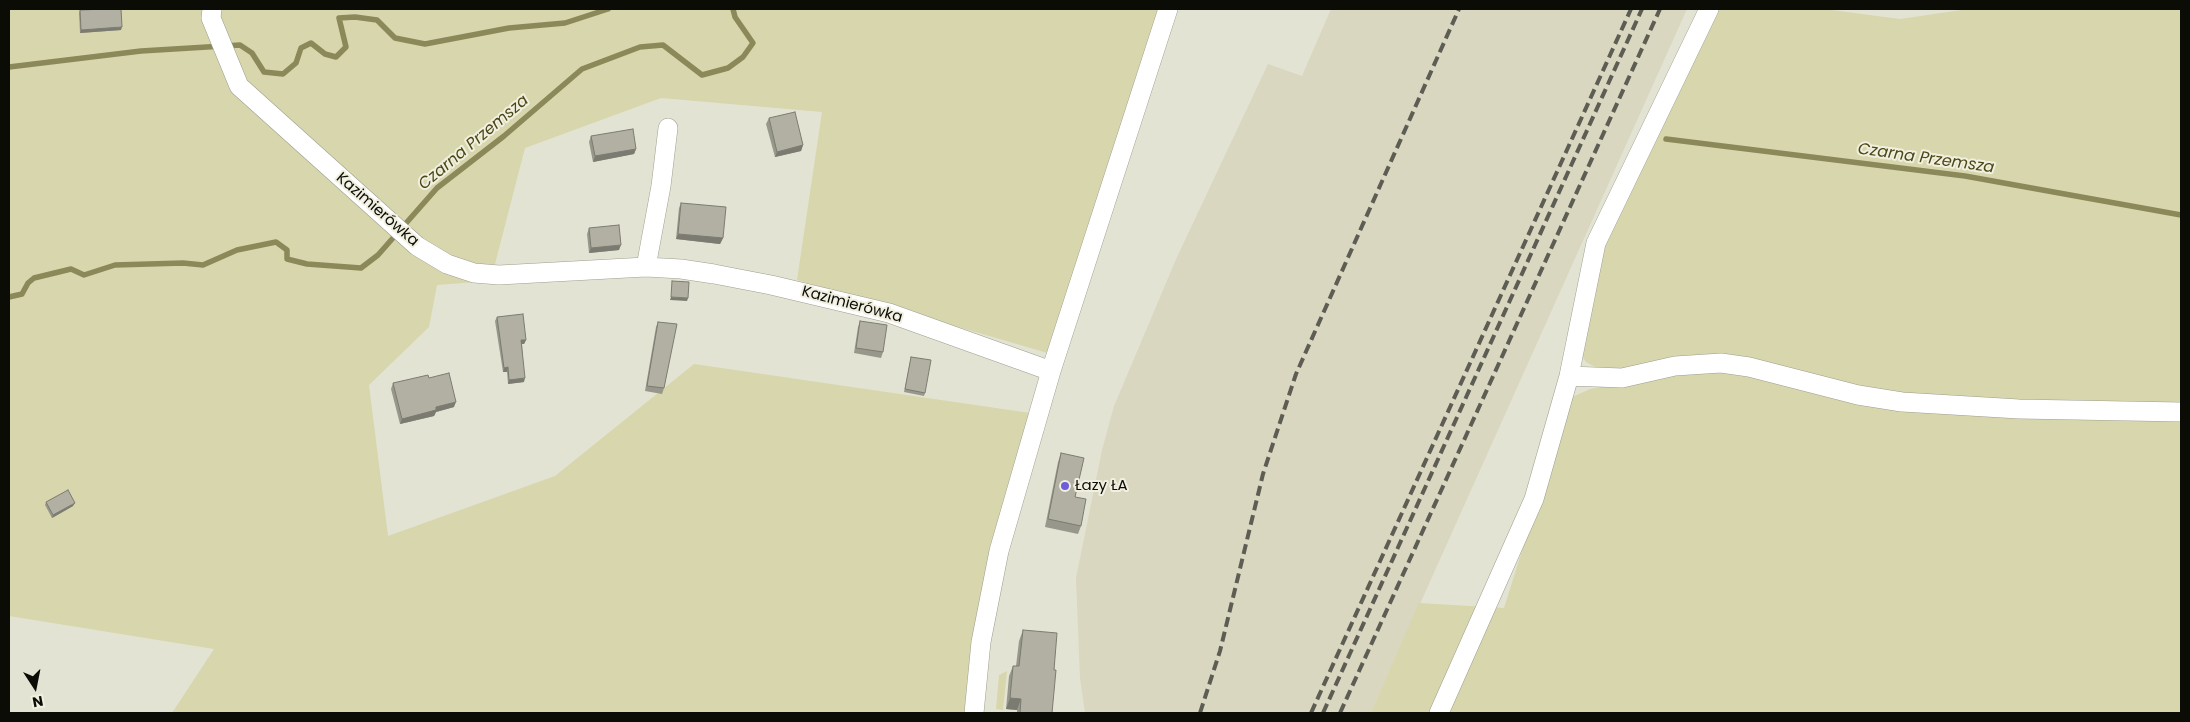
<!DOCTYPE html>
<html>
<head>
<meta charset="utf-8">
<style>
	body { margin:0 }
	#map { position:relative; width:2190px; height:722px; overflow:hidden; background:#e3e3d3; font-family:Poppins,sans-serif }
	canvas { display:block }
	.frame { position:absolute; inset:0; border:10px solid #0c0c07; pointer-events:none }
	.north { position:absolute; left:10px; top:662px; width:50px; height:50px; -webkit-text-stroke:4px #f1f0e0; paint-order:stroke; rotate:169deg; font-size:14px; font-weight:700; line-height:20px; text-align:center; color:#0c0c07 }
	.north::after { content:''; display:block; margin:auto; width:18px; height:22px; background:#0c0c07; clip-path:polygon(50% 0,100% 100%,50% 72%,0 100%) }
</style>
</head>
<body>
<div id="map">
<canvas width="2190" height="722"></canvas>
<div class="frame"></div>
<div class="north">N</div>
</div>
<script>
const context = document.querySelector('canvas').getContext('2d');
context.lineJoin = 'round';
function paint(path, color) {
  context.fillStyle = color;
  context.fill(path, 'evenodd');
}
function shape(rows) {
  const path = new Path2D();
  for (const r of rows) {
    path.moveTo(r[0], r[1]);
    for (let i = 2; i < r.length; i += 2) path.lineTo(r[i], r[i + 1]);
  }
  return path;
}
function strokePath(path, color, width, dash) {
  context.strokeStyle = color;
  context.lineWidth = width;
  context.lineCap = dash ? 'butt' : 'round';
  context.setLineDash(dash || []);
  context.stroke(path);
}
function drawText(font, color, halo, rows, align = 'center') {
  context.font = font + ' Poppins,sans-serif';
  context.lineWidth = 4;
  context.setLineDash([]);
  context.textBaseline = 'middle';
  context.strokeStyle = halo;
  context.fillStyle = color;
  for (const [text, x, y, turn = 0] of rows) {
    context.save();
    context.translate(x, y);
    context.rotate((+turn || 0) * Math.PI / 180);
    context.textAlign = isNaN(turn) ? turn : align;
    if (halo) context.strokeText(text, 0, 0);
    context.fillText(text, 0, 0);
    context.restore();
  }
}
paint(shape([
	[1331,9,1687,9,1371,713,1085,713,1080,678,1076,578,1102,450,1114,406,1177,257,1268,64,1302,76]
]), '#d9d7c0');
paint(shape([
	[9,9,1158,9,1051,354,797,280,822,112,661,98,525,148,495,264,476,282,437,285,429,327,369,385,388,536,555,476,694,364,1037,414,991,544,969,713,172,713,214,649,9,616],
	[1704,9,1824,9,1900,19,1968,9,2181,9,2181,406,2014,403,1887,394,1740,359,1614,371,1597,368,1586,362,1580,353,1588,240],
	[1684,371,1731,371,1969,414,2181,421,2181,713,1371,713,1419,603,1504,608,1570,398,1590,389],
	[1007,671,1003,710,996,709,999,675]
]), '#d8d6ac');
strokePath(shape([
	[9,67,141,51,240,45,252,53,264,72,283,74,296,63,301,48,311,43,325,54,336,57,346,47,339,18,355,17,377,20,395,38,425,44,509,28,565,23,608,9],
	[1666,139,1965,176,2181,215],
	[9,297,22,294,28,283,34,278,71,269,84,275,115,265,183,263,203,265,237,250,276,242,287,250,287,259,307,264,361,268,378,255,437,188,504,136,582,69,640,47,663,45,702,75,728,68,743,57,753,43,735,17,733,9]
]), '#8b895a', 5.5);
const minor = shape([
	[212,9,211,18,239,86,417,246,447,264,474,273,499,275,646,267,681,269,714,274,771,285,889,313,1051,371],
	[646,267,661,186,668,128],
	[1569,376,1622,378,1675,366,1721,363,1749,367,1858,395,1902,402,2019,409,2181,412],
	[974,713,981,642,999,551,1051,371,1168,9],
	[1439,713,1534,499,1569,376,1596,243,1709,9]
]);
strokePath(minor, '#9e9e8f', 20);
strokePath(minor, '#fff', 19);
strokePath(shape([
	[1200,713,1220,651,1263,474,1296,374,1459,9],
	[1311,713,1631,9],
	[1323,713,1642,9],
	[1340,713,1660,9]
]), '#5d5d54', 4, [10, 5]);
paint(shape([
	[80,10,121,30,80,33,79,13],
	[769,118,803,145,801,151,775,157,766,124],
	[591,136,636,149,634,154,593,162,589,142],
	[681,203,723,238,720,244,676,239,679,208],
	[589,228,619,250,589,253,587,234],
	[497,317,526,340,524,344,522,344,524,382,508,384,507,372,503,372,495,321],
	[860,321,883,352,881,358,854,353,858,327],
	[658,322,664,388,662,394,645,391,656,327],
	[911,357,925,393,924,396,904,392],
	[429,378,454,407,436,412,434,416,400,424,391,389,393,383],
	[1061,453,1075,497,1081,526,1078,534,1045,527,1058,462],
	[46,502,73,506,52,518,45,505],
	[1023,630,1054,670,1052,713,1017,713,1017,710,1006,709,1009,676,1013,666,1016,666,1019,641]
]), '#98978b');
paint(shape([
	[122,27,121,30,80,33,81,30],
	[803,145,801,151,775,157,777,152],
	[636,149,634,154,593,162,595,156],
	[678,234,723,238,720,244,676,239],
	[621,245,619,250,589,253,591,248],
	[671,297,688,298,687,301,670,300],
	[521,340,526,340,524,344,520,344],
	[508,367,507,372,503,372,504,368],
	[525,378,524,382,508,384,509,380],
	[456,402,454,407,436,412,434,416,400,424,402,419,436,407],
	[75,503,73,506,52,518,53,515],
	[1010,698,1021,699,1017,710,1006,709]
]), '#7c7b71');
const building = shape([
	[106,9,121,9,122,27,81,30,80,10,106,9],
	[795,112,803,145,777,152,769,118,795,112],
	[633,129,636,149,595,156,591,136,633,129],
	[681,203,726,207,723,238,678,234,681,203],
	[619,225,621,245,591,248,589,228,619,225],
	[672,281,689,282,688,298,671,297,672,281],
	[523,314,526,340,521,340,525,378,509,380,508,367,504,368,497,317,523,314],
	[860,321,887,325,883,352,856,348,860,321],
	[658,322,677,324,664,388,647,386,658,322],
	[911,357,931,360,925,393,905,389,911,357],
	[449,373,456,402,436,407,436,410,402,419,393,383,428,375,429,378,449,373],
	[1061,453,1084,458,1075,497,1086,499,1081,526,1048,519,1061,453],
	[68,490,75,503,53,515,46,502,68,490],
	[1023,630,1057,633,1054,670,1056,670,1052,713,1020,713,1021,699,1010,698,1013,666,1019,666,1023,630]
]);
paint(building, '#b1b0a2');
strokePath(building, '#7c7b71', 1);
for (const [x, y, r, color] of [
	[1065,486,5,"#6e5fd9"]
]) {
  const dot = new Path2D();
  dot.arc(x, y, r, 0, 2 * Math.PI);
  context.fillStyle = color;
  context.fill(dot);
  strokePath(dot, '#f1f0e0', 2);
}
drawText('15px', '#0c0c07', '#f1f0e0', [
	["Kazimierówka",377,210,41],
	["Kazimierówka",852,305,15]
]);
drawText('15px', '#0c0c07', '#f1f0e0', [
	["Łazy ŁA",1075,486]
], 'left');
drawText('italic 16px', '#4b4715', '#f1f0e0', [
	["Czarna Przemsza",474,143,-40],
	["Czarna Przemsza",1926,159,8]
]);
</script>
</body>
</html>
